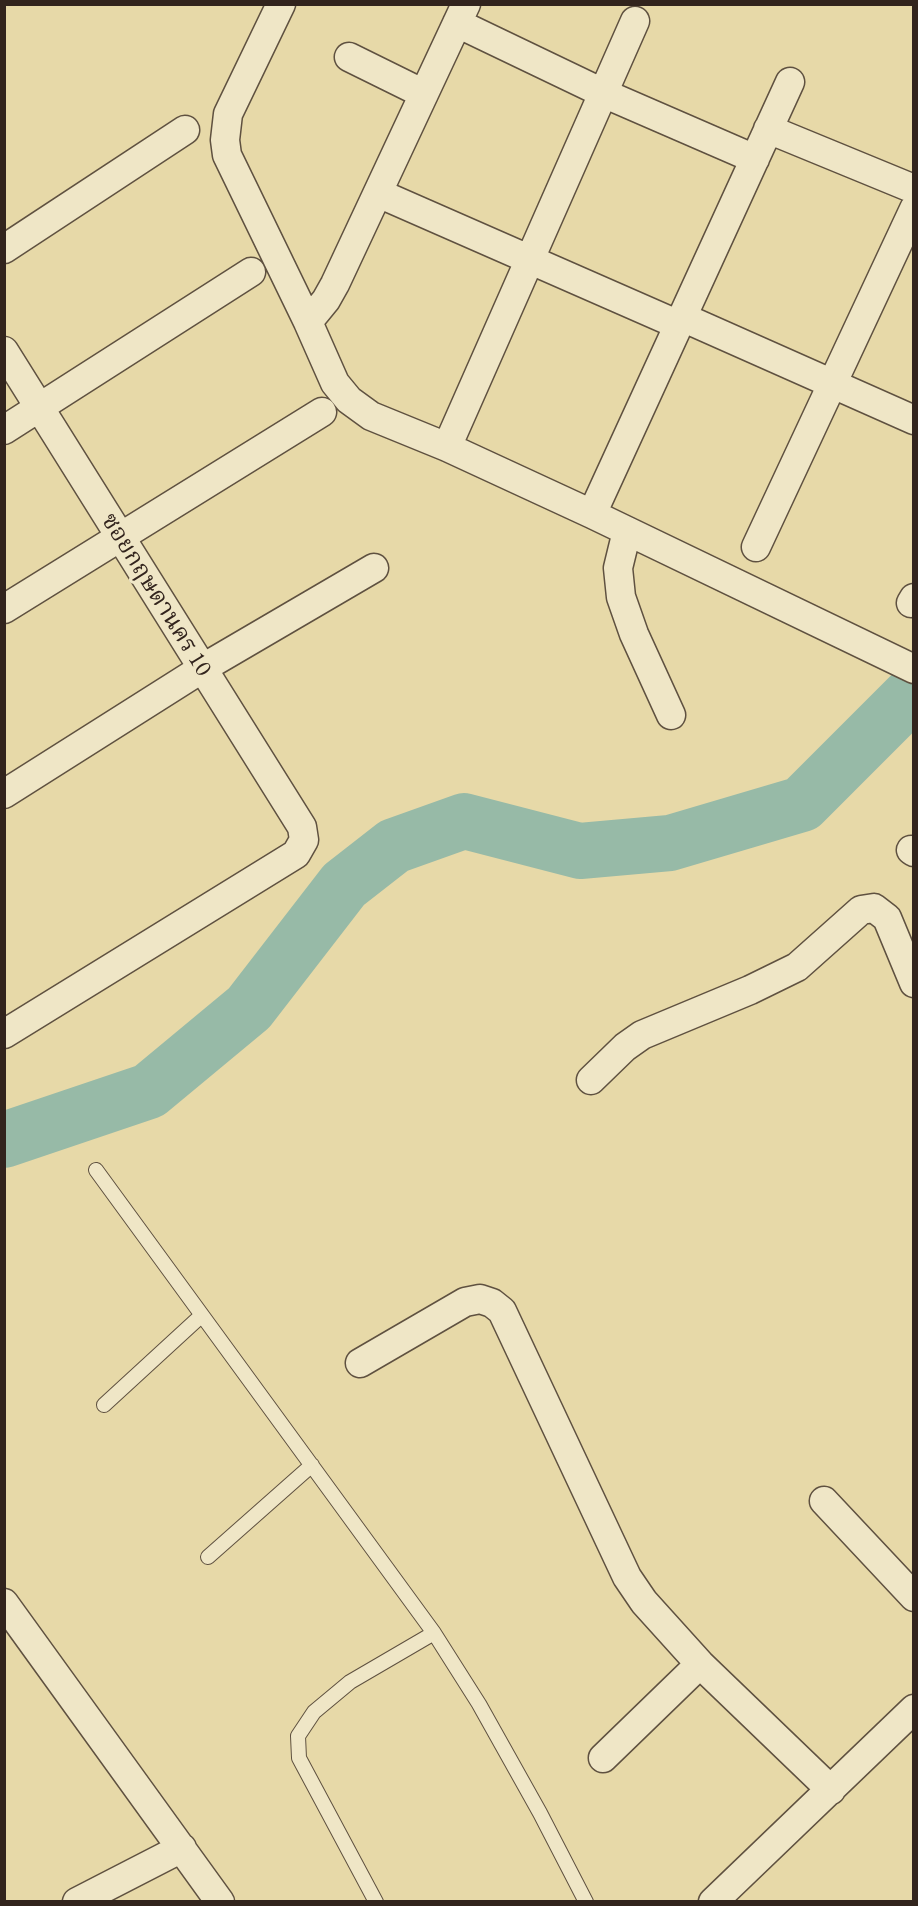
<!DOCTYPE html>
<html>
<head>
<meta charset="utf-8">
<style>
	body { margin:0 }
	#map { position:relative; width:918px; height:1906px; overflow:hidden; background:#e7d9a8; font-family:"EB Garamond",serif }
	canvas { display:block }
	.frame { position:absolute; inset:0; border:6px solid #32241d; pointer-events:none }
</style>
</head>
<body>
<div id="map">
<canvas width="918" height="1906"></canvas>
<div class="frame"></div>
</div>
<script>
const context = document.querySelector('canvas').getContext('2d');
context.lineJoin = 'round';
function shape(rows) {
  const path = new Path2D();
  for (const r of rows) {
    path.moveTo(r[0], r[1]);
    for (let i = 2; i < r.length; i += 2) path.lineTo(r[i], r[i + 1]);
  }
  return path;
}
function strokePath(path, color, width, dash) {
  context.strokeStyle = color;
  context.lineWidth = width;
  context.lineCap = dash ? 'butt' : 'round';
  context.setLineDash(dash || []);
  context.stroke(path);
}
function drawText(font, color, halo, rows, align = 'center') {
  context.font = font + ' "EB Garamond","Noto Serif Thai",serif';
  context.lineWidth = 6;
  context.setLineDash([]);
  context.textBaseline = 'middle';
  context.strokeStyle = halo;
  context.fillStyle = color;
  for (const [text, x, y, turn = 0] of rows) {
    context.save();
    context.translate(x, y);
    context.rotate((+turn || 0) * Math.PI / 180);
    context.textAlign = isNaN(turn) ? turn : align;
    if (halo) context.strokeText(text, 0, 0);
    context.fillText(text, 0, 0);
    context.restore();
  }
}
strokePath(shape([
	[4,1140,149,1091,249,1008,344,885,394,846,464,821,580,851,670,843,802,804,914,692]
]), '#97baa7', 56);
const lane = shape([
	[96,1170,434,1633,479,1704,540,1813,586,1902],
	[104,1405,202,1315],
	[208,1557,312,1465],
	[376,1902,299,1758,298,1736,314,1712,350,1682,434,1633]
]);
const street = shape([
	[281,4,228,114,225,140,227,155,308,322,335,383,349,400,371,416,447,447,592,514,914,669],
	[457,23,603,93,755,159],
	[349,57,424,94],
	[768,129,914,189],
	[378,193,679,325],
	[4,249,185,130],
	[682,317,914,420],
	[308,322,326,300,335,284,466,4],
	[4,351,302,827,304,840,296,854,4,1034],
	[4,430,251,272],
	[447,447,635,21],
	[592,514,790,82],
	[627,531,618,568,621,597,634,634,671,715],
	[756,547,914,209],
	[911,603,914,598],
	[4,609,322,412],
	[4,794,203,668,374,568],
	[911,850,914,852],
	[591,1080,625,1047,642,1035,750,990,797,967,861,910,874,908,887,918,914,983],
	[360,1363,465,1302,480,1299,492,1303,502,1311,627,1577,644,1602,700,1664,831,1790],
	[824,1501,914,1597],
	[4,1603,220,1902],
	[603,1758,700,1664],
	[77,1902,182,1848],
	[713,1902,914,1709]
]);
strokePath(lane, '#5f5140', 16);
strokePath(street, '#5f5140', 31);
strokePath(lane, '#efe6c6', 14);
strokePath(street, '#efe6c6', 28);
drawText('24px', '#32241d', '#efe6c6', [
	["ซอยกฤษดานคร 10",156,595,58]
]);
</script>
</body>
</html>
